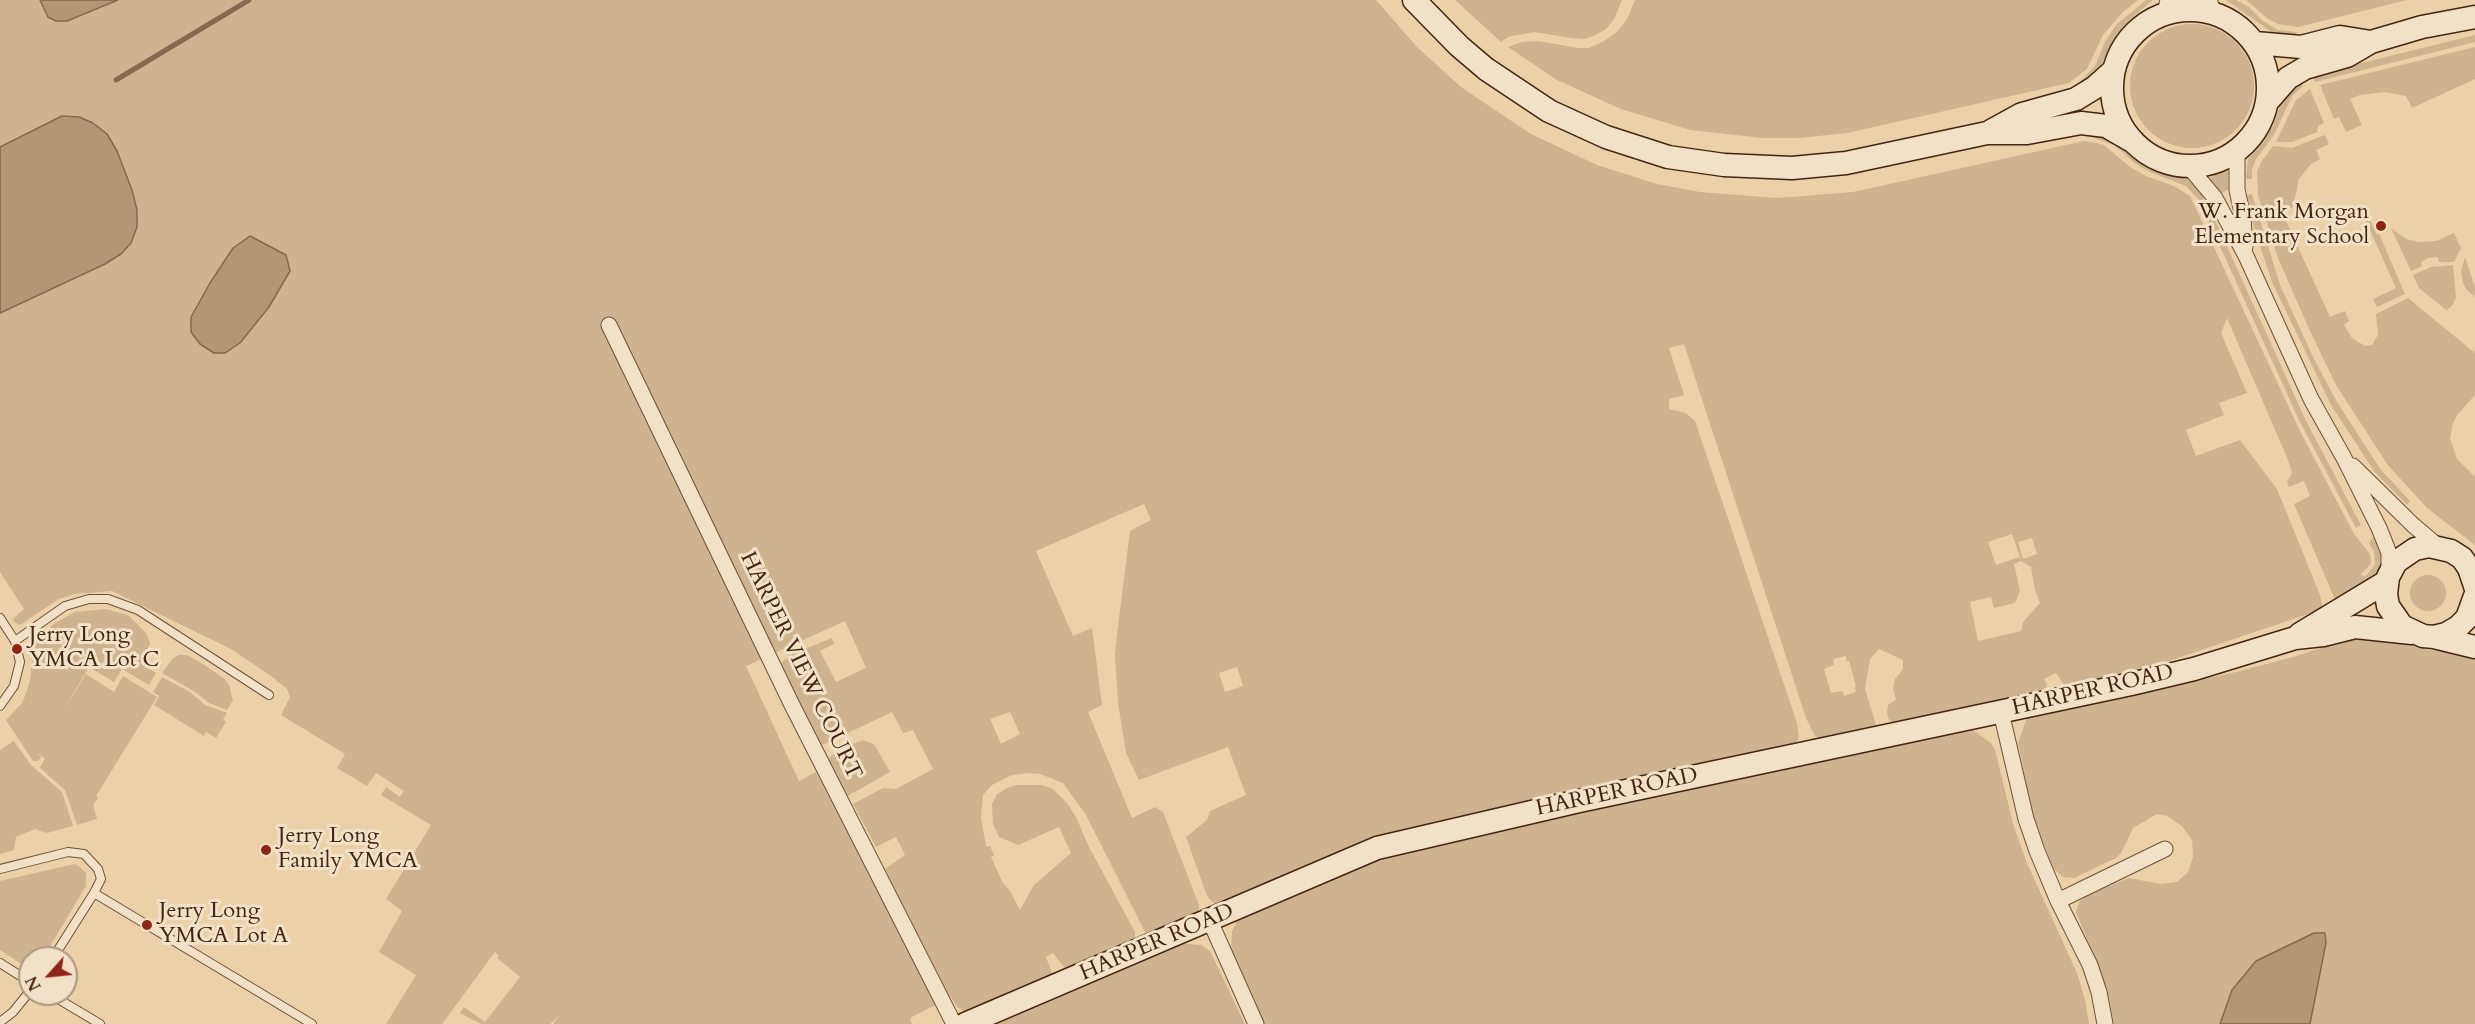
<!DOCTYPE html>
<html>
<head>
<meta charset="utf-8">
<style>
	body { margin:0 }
	#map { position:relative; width:2475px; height:1024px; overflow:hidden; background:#ebd0a9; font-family:Cardo,serif }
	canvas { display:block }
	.north { position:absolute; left:18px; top:946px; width:60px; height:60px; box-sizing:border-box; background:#f2e0c7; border:2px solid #ac957f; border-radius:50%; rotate:243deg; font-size:16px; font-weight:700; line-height:24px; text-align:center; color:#442513 }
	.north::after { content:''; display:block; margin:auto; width:21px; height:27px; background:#8f2418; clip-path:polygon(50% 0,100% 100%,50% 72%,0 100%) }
</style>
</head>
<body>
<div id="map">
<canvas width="2475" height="1024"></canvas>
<div class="north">N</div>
</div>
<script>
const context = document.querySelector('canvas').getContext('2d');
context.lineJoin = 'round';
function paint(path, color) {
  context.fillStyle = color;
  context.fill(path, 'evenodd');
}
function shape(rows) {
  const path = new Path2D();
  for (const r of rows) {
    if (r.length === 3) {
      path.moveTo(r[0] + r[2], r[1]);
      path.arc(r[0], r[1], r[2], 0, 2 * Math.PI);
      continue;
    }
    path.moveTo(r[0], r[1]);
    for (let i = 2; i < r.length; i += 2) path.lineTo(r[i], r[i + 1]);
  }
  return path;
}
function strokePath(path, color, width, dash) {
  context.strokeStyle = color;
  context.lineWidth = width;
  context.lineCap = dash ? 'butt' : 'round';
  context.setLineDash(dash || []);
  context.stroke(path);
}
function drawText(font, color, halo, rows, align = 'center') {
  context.font = font + ' Cardo,serif';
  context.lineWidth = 6;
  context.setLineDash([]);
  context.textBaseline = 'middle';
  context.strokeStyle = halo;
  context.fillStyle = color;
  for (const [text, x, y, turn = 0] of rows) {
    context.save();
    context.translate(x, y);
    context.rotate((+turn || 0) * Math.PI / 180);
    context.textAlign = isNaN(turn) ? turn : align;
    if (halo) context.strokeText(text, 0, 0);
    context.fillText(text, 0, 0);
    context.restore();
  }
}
paint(shape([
	[0,0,40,0,48,17,81,16,118,0,1376,0,1417,47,1461,87,1531,134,1597,165,1657,184,1700,192,1777,198,1853,192,2084,141,2096,143,2104,145,2130,167,2146,176,2174,186,2190,196,2300,431,2354,534,2370,554,2371,564,2361,574,2365,577,2375,565,2374,552,2369,543,2373,537,2382,555,2383,562,2375,576,2337,604,2294,504,2310,496,2304,481,2289,487,2287,482,2292,473,2288,460,2227,318,2221,333,2247,393,2219,403,2224,415,2186,430,2196,456,2240,440,2277,489,2320,595,2323,609,2163,663,2065,686,2056,673,2044,679,2047,684,2045,692,1895,724,1889,720,1887,713,1888,705,1896,700,1893,689,1895,679,1903,669,1903,660,1879,649,1870,659,1865,689,1877,728,1821,740,1815,736,1806,718,1684,344,1669,348,1684,395,1669,399,1669,409,1686,413,1695,421,1797,723,1799,738,1795,745,1412,829,1216,906,1207,896,1186,837,1207,820,1210,811,1246,795,1228,747,1139,780,1126,753,1118,703,1115,655,1117,634,1130,531,1151,520,1144,504,1036,551,1073,636,1092,628,1102,705,1088,712,1132,818,1155,807,1163,812,1199,905,1198,914,1149,935,1145,932,1086,815,1063,783,1040,774,1029,773,1012,775,992,785,983,795,981,817,986,847,990,846,994,855,991,857,1003,883,1010,891,1020,910,1034,885,1071,853,1059,827,1018,845,999,837,993,824,992,804,997,794,1007,788,1017,785,1042,785,1053,789,1067,803,1076,817,1089,847,1135,932,1135,939,1066,970,1053,953,1046,957,1053,976,967,1013,957,1007,951,997,910,1018,912,1024,553,1024,560,1015,550,1024,481,1024,460,1013,464,1007,485,1022,520,977,497,958,499,956,495,952,442,1024,386,1024,416,975,379,952,402,911,386,899,431,825,381,795,386,787,400,797,404,791,376,773,367,786,337,768,345,754,281,715,290,697,287,689,271,676,231,649,112,591,75,594,59,599,20,625,14,622,13,619,24,609,0,572,0,313,106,264,121,254,131,243,137,227,137,210,62,116,0,147],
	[250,236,286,255,191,317,210,283,233,248],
	[2012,534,2020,557,1996,565,1988,542],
	[2032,538,2037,554,2023,559,2018,542],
	[2021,561,2031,567,2035,590,2040,603,2023,622,2021,631,1978,641,1970,602,1991,597,1994,608,2015,603,2020,591,2014,564],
	[845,621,866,668,836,682,820,651,834,644,832,638,790,655,781,663,820,744,825,744,892,712,903,733,913,730,933,769,896,789,883,788,853,804,876,847,896,837,905,855,872,878,816,772,799,781,746,666],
	[1846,656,1847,662,1849,661,1856,686,1855,687,1856,692,1844,696,1842,691,1831,693,1824,669,1834,665,1833,659],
	[1237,667,1243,686,1225,692,1219,673],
	[1010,712,1020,734,1001,744,990,719],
	[1455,0,1622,0,1614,19,1606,29,1596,35,1584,39,1571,38,1534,32,1508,37,1501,42],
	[1635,0,2138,0,2123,12,2103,35,2087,69,2069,83,1847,133,1799,138,1763,138,1690,130,1621,109,1557,80,1508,47,1522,42,1538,41,1578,48,1589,48,1604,41,1618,31,1627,19],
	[2146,0,2153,0,2131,18,2118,33,2095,76,2076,86,2095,66,2105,42,2116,25],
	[2226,0,2236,0,2249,7,2263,21,2278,30,2297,32,2292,38,2273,33],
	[2246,0,2407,0,2298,27,2278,24,2268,19],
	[2192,86,62],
	[2475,35,2475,42,2315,82,2313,75],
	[2475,47,2475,79,2412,108,2406,96,2385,92,2360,95,2350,99,2362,125,2346,132,2339,117,2334,119,2320,85],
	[2300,81,2303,86,2292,96,2274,135,2256,159,2252,170,2252,179,2246,179,2248,159,2273,126,2282,100],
	[2310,89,2324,123,2318,126,2317,132,2292,142,2276,142,2296,100],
	[2091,130,2126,146,2144,162,2188,180,2204,196,2202,203,2186,186,2150,172,2136,164,2114,145,2086,135],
	[2325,135,2329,144,2316,150,2320,159,2311,164,2299,179,2293,207,2282,212,2330,317,2345,311,2349,321,2344,325,2352,338,2365,346,2372,345,2378,335,2376,314,2408,298,2475,353,2475,395,2458,414,2453,423,2450,438,2457,459,2475,477,2475,545,2427,508,2387,464,2336,385,2309,329,2278,258,2258,195,2257,172,2261,162,2273,146,2292,148],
	[2228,168,2228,190,2221,193,2209,178],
	[2252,194,2280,285,2314,359,2337,402,2381,470,2410,501,2407,505,2374,471,2331,405,2272,282,2244,196],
	[2205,207,2210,209,2307,423,2361,525,2356,528,2299,420,2203,209],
	[2368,216,2377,235,2379,234,2405,294,2377,307,2373,299,2396,288,2364,217],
	[2391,228,2406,239,2419,242,2436,241,2454,233,2461,248,2454,262,2439,262,2438,257,2428,258,2421,262,2422,266,2411,271],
	[2465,257,2475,287,2475,297,2466,289,2463,283,2461,272],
	[2453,265,2456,298,2452,306,2446,310,2419,288,2413,275,2431,267],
	[2428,593,18],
	[106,609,128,615,146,633,150,643,141,664,156,673,149,685,122,669,114,682,89,667,59,718,86,674,114,692,123,676,157,697,96,796,98,798,93,805,97,819,77,825,65,790,40,768,45,758,37,754,41,757,38,761,33,761,6,720,22,703,27,691,30,680,34,646,41,635,55,623,75,612],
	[2364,634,2386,636,2428,650,2457,652,2475,656,2475,1024,2310,1024,2326,943,2325,933,2256,961,2232,990,2220,1024,2111,1024,2111,1015,2104,981,2076,912,2079,902,2087,895,2129,878,2161,884,2177,882,2188,872,2193,857,2192,840,2182,826,2167,816,2157,814,2133,828,2121,853,2116,858,2074,878,2063,877,2053,868,2032,813,2018,743,2027,717,2236,672,2293,657],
	[179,655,187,655,200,662,225,679,229,685,233,700,227,710,209,703,195,692,162,673,173,658],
	[162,677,190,692,205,705,227,713,223,719,226,722,216,738,206,732,204,736,154,705,159,696,153,692],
	[1967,726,1991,743,1995,750,2014,827,2027,863,2077,973,2085,1000,2089,1024,1263,1024,1231,952,1232,931,1237,921,1247,913,1335,877,1408,850],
	[863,740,874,744,890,772,844,798,827,761,831,756,843,748],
	[14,741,31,765,62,792,73,826,47,833,35,829,16,837,14,850,0,854,0,750],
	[75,864,81,868,86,873,86,886,43,958,30,958,30,965,28,965,20,963,0,950,0,881],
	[1178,943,1201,945,1210,951,1245,1024,992,1024]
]), '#cfb390');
const water = shape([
	[40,0,118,0,67,21,56,21,48,17,40,0],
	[62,116,79,117,93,123,107,134,117,151,132,190,137,210,137,227,131,243,121,254,105,264,0,313,0,147,62,116],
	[250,236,286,255,290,271,269,307,240,343,225,353,214,353,200,344,191,332,191,317,210,283,233,248,250,236],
	[2314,933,2325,933,2326,943,2310,1024,2220,1024,2232,990,2256,961,2314,933]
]);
paint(water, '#b29676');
strokePath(water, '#86694e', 1.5);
strokePath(shape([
	[116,80,249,0]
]), '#86694e', 5);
const lane = shape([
	[0,618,15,641,20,662,14,686,0,706],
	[15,641,65,606,89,599,108,599,138,610,269,695],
	[0,869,68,852,84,854,98,869,101,879,94,893,53,958],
	[94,893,312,1024],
	[0,963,30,982],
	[50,994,100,1024],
	[0,1022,13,1012,30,991]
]);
const street = shape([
	[2209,0,2214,13],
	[2165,13,2168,0],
	[2237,152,2237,190,2243,217,2245,247],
	[2189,167,2215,198,2246,256,2311,399,2344,458,2379,528,2389,553,2389,572],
	[609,325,791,703,954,1024],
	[2353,466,2413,525,2439,547],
	[2001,712,2026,819,2037,851,2058,901,2090,965,2099,992,2105,1024],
	[2058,901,2165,849],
	[1210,921,1256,1024]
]);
const secondary = shape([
	[1414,0,1459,46,1486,69,1549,111,1606,137,1668,157,1724,165,1792,168,1846,163,1987,133,2027,133,2081,123,2106,126,2132,141],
	[2190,88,78],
	[2255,43,2301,47,2340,37,2371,42],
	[2267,102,2288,78,2305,68,2347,56,2371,42,2422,27,2475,17],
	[1991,131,2022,114,2076,99,2094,88,2113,71],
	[2475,586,2469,568,2462,558,2451,551,2429,546,2415,549,2396,562,2388,577,2386,594,2388,606,2402,626,2423,636,2434,637,2446,634,2458,627,2467,618,2475,596],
	[2300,634,2386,582],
	[2434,637,2475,647],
	[965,1024,1377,848,1579,801,2131,684,2194,669,2295,638,2323,635,2355,627,2412,633]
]);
strokePath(lane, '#6e5038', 10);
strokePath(street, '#6e5038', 17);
strokePath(secondary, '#442513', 25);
strokePath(lane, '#f2e0c7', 8);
strokePath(street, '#f2e0c7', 15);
strokePath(secondary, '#f2e0c7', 22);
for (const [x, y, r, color] of [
	[2381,226,6,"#8f2418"],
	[17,649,6,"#8f2418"],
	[266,850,6,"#8f2418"],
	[147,925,6,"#8f2418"]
]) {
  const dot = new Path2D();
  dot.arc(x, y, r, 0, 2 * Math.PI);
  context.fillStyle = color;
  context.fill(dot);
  strokePath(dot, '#f2e0c7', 2);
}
drawText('22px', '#442513', '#f2e0c7', [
	["W. Frank Morgan",2369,213,"right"],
	["Elementary School",2369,238,"right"],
	["Jerry Long",29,636],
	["YMCA Lot C",29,661],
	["Jerry Long",278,837],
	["Family YMCA",278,862],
	["Jerry Long",159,912],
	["YMCA Lot A",159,937]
], 'left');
drawText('22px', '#442513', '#f2e0c7', [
	["HARPER VIEW COURT",800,666,64],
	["HARPER ROAD",2093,691,-13],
	["HARPER ROAD",1617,793,-12],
	["HARPER ROAD",1157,943,-23]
]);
</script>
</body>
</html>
